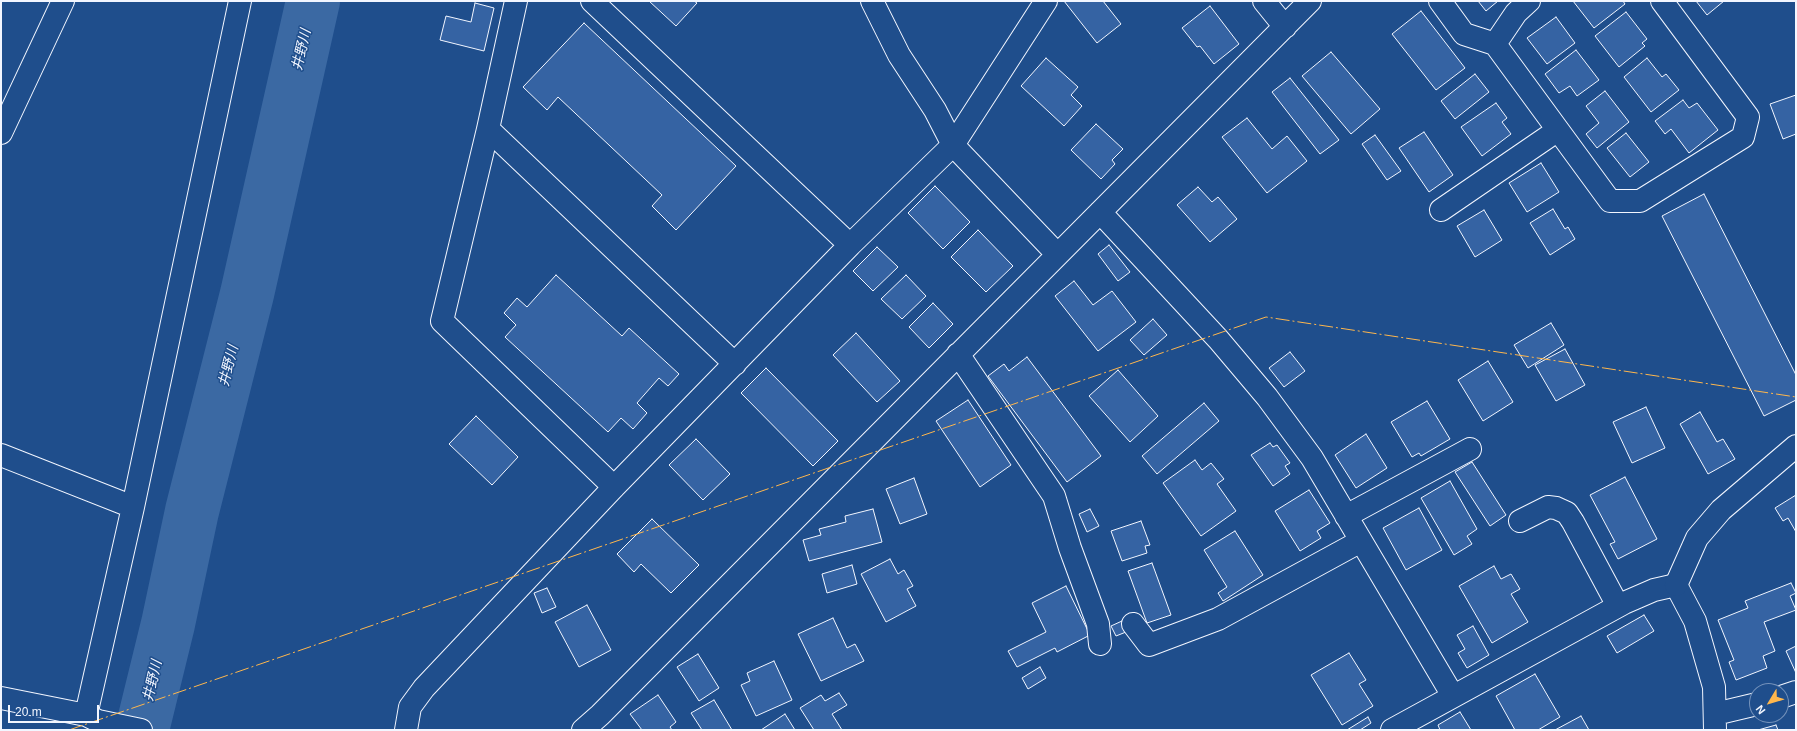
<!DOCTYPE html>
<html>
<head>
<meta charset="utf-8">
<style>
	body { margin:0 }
	#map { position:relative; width:1797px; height:731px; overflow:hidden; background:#1f4e8c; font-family:Helvetica,sans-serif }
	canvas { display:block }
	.frame { position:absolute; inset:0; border:2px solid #f2f6ff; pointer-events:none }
	.north { position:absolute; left:1749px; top:683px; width:40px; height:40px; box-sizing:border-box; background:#1f4e8c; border:1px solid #7391ba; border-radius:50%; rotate:232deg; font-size:11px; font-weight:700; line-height:16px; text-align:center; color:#f2f6ff }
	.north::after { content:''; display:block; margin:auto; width:14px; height:18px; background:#ffb74d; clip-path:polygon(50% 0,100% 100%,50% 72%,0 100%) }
	.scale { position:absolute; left:8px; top:705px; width:91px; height:18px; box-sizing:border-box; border:2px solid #f2f6ff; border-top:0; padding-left:5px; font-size:12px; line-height:14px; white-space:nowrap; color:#f2f6ff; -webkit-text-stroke:3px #1f4e8c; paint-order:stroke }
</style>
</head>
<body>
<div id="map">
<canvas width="1797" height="731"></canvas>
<div class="frame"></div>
<div class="north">N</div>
<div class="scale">20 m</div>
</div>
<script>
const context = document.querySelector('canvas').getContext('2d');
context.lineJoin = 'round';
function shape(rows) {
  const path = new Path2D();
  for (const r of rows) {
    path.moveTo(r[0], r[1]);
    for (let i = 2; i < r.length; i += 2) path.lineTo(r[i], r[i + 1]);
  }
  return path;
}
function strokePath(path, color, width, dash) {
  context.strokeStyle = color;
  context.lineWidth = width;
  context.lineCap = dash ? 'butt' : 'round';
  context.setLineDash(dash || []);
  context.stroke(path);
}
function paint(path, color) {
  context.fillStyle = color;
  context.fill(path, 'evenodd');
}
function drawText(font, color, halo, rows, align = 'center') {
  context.font = font + ' Helvetica,"Noto Sans JP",sans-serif';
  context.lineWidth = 3;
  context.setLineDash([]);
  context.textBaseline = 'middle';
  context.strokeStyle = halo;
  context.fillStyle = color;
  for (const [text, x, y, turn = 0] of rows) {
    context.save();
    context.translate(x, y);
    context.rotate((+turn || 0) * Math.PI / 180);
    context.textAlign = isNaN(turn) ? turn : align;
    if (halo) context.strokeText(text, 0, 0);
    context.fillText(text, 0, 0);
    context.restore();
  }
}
strokePath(shape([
	[142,730,168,624,192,511,247,294,313,1]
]), '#3b69a3', 54);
const building = shape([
	[649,1,694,1,697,3,676,26,649,1],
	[1064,1,1103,1,1121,24,1097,43,1064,1],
	[1478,1,1498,1,1486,11,1478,1],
	[1573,1,1623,1,1625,4,1594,28,1573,1],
	[1696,1,1724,1,1707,15,1696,1],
	[475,3,494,8,484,51,440,40,446,16,471,22,475,3],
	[1210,6,1239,44,1214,64,1200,46,1197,47,1182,28,1210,6],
	[1421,11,1465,68,1436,90,1392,34,1421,11],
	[1626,12,1647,39,1642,43,1645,46,1619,67,1595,36,1626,12],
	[1556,17,1575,43,1547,64,1527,38,1556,17],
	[584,23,736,166,676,230,652,206,662,195,558,97,547,110,523,87,584,23],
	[1576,50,1599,80,1577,96,1570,86,1559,93,1545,74,1576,50],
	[1331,52,1380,109,1351,134,1302,76,1331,52],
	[1046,58,1078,87,1071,95,1082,106,1064,126,1021,86,1046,58],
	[1647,58,1662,77,1666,74,1679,90,1651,112,1624,77,1647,58],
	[1475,74,1489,92,1455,119,1441,101,1475,74],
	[1290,78,1339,140,1320,154,1272,92,1290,78],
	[1605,91,1629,122,1597,148,1586,134,1599,123,1586,106,1605,91],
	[1796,95,1796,134,1783,139,1770,104,1796,95],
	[1683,100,1689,108,1697,103,1718,130,1689,153,1671,129,1665,134,1655,121,1683,100],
	[1496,103,1507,118,1502,122,1511,134,1482,156,1461,127,1496,103],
	[1247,118,1272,149,1287,136,1307,161,1267,193,1222,137,1247,118],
	[1096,124,1123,149,1112,160,1115,164,1101,179,1071,150,1096,124],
	[1424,132,1453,175,1429,192,1399,148,1424,132],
	[1626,133,1649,162,1630,177,1607,148,1626,133],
	[1375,135,1401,171,1387,180,1362,144,1375,135],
	[1541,163,1559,192,1527,212,1509,183,1541,163],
	[935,186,970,222,943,249,908,213,935,186],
	[1198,187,1212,202,1218,197,1237,219,1210,242,1177,205,1198,187],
	[1704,194,1796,375,1796,400,1764,416,1662,216,1704,194],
	[1553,209,1565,229,1568,227,1575,239,1550,255,1530,223,1553,209],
	[1484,210,1502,240,1475,257,1457,226,1484,210],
	[978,230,1013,266,986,292,951,257,978,230],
	[1109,245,1130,272,1118,281,1098,254,1109,245],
	[877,247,898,267,873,291,853,271,877,247],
	[556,275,622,336,629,328,679,374,668,386,659,378,637,403,647,413,633,429,621,418,608,432,505,337,516,325,504,313,517,298,527,307,556,275],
	[906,275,926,296,902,319,881,299,906,275],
	[1074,281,1093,305,1112,291,1136,322,1098,351,1055,296,1074,281],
	[933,303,953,324,929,348,909,327,933,303],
	[1153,319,1167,335,1144,355,1130,340,1153,319],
	[1551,323,1564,345,1528,368,1514,345,1551,323],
	[856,333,900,381,877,402,833,355,856,333],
	[1565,349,1585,385,1556,401,1535,365,1565,349],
	[1290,352,1305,371,1284,387,1269,368,1290,352],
	[1027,357,1101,456,1067,482,988,376,1004,364,1009,371,1027,357],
	[1488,361,1513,402,1483,421,1458,380,1488,361],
	[766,368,838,441,813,466,741,393,766,368],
	[1118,370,1158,416,1130,442,1089,396,1118,370],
	[968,400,1011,465,980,487,936,421,968,400],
	[1427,401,1450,439,1421,456,1419,453,1412,457,1391,422,1427,401],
	[1204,403,1219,421,1157,474,1142,456,1204,403],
	[1646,407,1665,448,1632,463,1613,422,1646,407],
	[1700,412,1717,442,1723,439,1735,459,1708,474,1680,424,1700,412],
	[476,416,518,457,492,485,449,444,476,416],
	[1366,434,1387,468,1356,488,1335,455,1366,434],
	[696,439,730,474,703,500,669,465,696,439],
	[1270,443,1273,447,1277,445,1290,463,1285,466,1290,474,1273,486,1251,455,1270,443],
	[1195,460,1202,470,1211,463,1224,479,1217,484,1236,511,1201,536,1163,483,1195,460],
	[1472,462,1506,515,1490,526,1455,472,1472,462],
	[1625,477,1657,539,1618,559,1610,544,1615,542,1590,495,1625,477],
	[914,478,927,514,900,524,886,489,914,478],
	[1450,481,1477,529,1467,536,1472,544,1454,555,1421,498,1450,481],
	[1309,490,1330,523,1317,531,1321,538,1300,551,1275,511,1309,490],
	[1796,495,1796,532,1788,518,1783,521,1775,508,1796,495],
	[1419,508,1442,550,1406,570,1383,528,1419,508],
	[873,509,882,542,809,561,803,540,821,535,819,529,846,522,845,516,873,509],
	[1090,509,1099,526,1087,532,1079,514,1090,509],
	[652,519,699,565,671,593,641,564,634,572,617,554,652,519],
	[1141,521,1150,545,1145,546,1147,553,1122,561,1111,531,1141,521],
	[1235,531,1263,575,1223,601,1218,593,1227,587,1204,550,1235,531],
	[890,559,898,574,904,570,913,586,907,589,916,606,886,622,861,574,890,559],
	[1152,563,1171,615,1147,623,1128,571,1152,563],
	[852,565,857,584,827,593,822,574,852,565],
	[1494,566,1501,579,1511,574,1520,589,1511,594,1528,622,1492,643,1459,586,1494,566],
	[1791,583,1796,593,1790,596,1796,610,1764,622,1775,651,1763,656,1767,668,1736,680,1729,662,1734,660,1718,620,1748,608,1745,601,1791,583],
	[1066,586,1090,635,1057,652,1055,648,1017,667,1008,651,1046,632,1032,603,1066,586],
	[547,588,556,607,542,613,534,593,547,588],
	[587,605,611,650,579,667,555,622,587,605],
	[1644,615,1654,631,1617,653,1607,636,1644,615],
	[833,618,847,648,855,644,864,661,821,681,798,634,833,618],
	[1122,621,1126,632,1116,636,1111,626,1122,621],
	[1473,626,1489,655,1467,668,1458,653,1465,649,1457,635,1473,626],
	[1796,646,1796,673,1786,651,1796,646],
	[1349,653,1366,680,1359,684,1373,706,1342,725,1311,675,1349,653],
	[698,654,719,688,699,701,677,667,698,654],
	[774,661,792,700,756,716,741,685,750,681,747,673,774,661],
	[1040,667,1046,678,1028,689,1022,678,1040,667],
	[1535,674,1560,717,1538,730,1515,730,1496,696,1535,674],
	[839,693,847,705,832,714,842,730,814,730,800,708,821,695,825,701,839,693],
	[658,695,676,722,670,727,672,730,642,730,630,714,658,695],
	[714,700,732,730,702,730,691,713,714,700],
	[1460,712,1471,730,1440,730,1438,725,1460,712],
	[785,714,795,730,761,730,785,714],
	[1581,716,1589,730,1555,730,1581,716],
	[1368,717,1371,723,1360,730,1347,730,1368,717],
	[1776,725,1778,730,1758,730,1776,725]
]);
paint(building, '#3563a3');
strokePath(building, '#f2f6ff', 1);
const street = shape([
	[516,1,488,129,442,321,614,487],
	[592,1,850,245],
	[872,1,899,55,935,110,953,145,1057,254],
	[1264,1,1285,27],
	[1440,1,1464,34,1495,44,1610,201,1640,201,1743,137,1748,117,1662,1],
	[1495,44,1516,13,1529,1],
	[488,129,735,364],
	[1,133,63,1],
	[1441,210,1558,130],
	[1100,212,1218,339,1267,397,1312,458,1453,696],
	[958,354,1054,496,1070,548,1098,624,1100,644],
	[1,455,133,507],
	[1346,516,1470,449],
	[1520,521,1548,507,1556,508,1567,513,1573,522,1618,606],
	[1133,624,1149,645,1218,619,1361,541],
	[1781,697,1796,692],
	[1,698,86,715,98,721,141,730],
	[1715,714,1757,704],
	[86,715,133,507,240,1],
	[406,730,410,707,424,688,614,487,850,245,953,145,1046,1],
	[583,730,600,715,1310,1],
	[1392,730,1624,603,1654,590,1676,585,1695,621,1714,687,1715,730]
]);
const secondary = shape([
	[1676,585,1697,538,1721,510,1796,446]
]);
strokePath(street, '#f2f6ff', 24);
strokePath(secondary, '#f2f6ff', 24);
strokePath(street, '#1f4e8c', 22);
strokePath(secondary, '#1f4e8c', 22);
strokePath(shape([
	[69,730,1266,317,1796,397]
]), '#ffb74d', 1, [14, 3, 2, 3]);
drawText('italic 14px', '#f2f6ff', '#1f4e8c', [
	["井野川",302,50,-77],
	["井野川",229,366,-76],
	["井野川",153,681,-77]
]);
</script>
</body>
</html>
